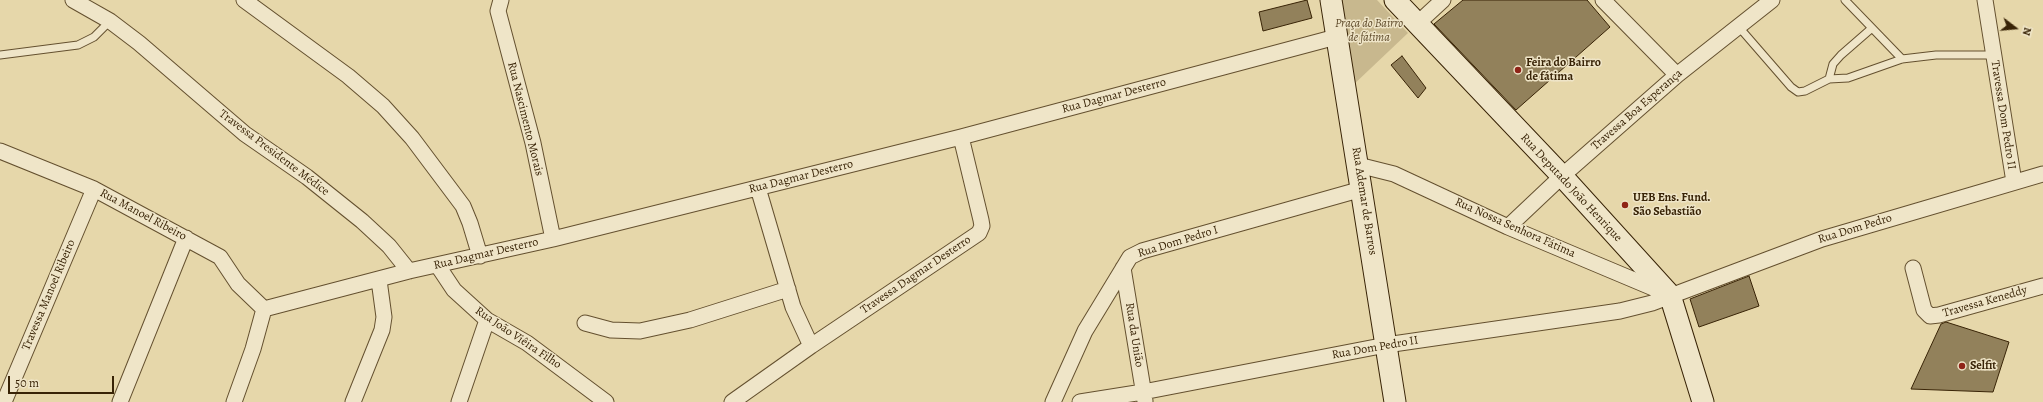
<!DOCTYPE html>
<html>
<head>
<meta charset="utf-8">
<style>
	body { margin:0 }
	#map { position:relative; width:2043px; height:402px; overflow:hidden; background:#e6d7aa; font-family:Alegreya,serif }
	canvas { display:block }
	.north { position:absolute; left:1995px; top:8px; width:40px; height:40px; -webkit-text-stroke:3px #efe5c8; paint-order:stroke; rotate:106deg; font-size:11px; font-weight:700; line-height:16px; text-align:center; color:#382306 }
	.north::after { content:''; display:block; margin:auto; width:14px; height:18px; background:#382306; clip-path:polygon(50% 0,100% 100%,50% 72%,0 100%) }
	.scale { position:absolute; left:8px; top:376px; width:106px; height:18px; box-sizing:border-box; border:2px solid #382306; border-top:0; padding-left:5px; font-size:12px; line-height:14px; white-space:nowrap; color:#382306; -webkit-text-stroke:3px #efe5c8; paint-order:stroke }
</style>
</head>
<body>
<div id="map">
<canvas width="2043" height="402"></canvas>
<div class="north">N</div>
<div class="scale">50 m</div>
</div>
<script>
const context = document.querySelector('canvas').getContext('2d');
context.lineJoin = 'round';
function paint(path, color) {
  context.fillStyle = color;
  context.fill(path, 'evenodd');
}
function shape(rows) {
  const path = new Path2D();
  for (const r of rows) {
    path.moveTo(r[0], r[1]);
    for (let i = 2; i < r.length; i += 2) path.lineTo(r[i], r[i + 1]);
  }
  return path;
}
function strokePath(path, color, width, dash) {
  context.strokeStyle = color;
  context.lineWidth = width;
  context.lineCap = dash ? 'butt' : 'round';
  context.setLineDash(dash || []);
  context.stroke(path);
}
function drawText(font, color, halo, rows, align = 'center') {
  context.font = font + ' Alegreya,serif';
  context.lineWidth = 3;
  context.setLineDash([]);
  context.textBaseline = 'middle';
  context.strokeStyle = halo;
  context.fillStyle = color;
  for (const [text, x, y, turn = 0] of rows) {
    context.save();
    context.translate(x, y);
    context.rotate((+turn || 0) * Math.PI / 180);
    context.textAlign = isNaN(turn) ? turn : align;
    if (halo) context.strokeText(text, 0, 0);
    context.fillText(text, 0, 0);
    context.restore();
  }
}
paint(shape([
	[1337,0,1377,0,1408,33,1351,87]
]), '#c8b88e');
const building = shape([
	[1307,0,1312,18,1263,31,1259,12,1307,0],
	[1463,0,1587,0,1610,27,1516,110,1434,24,1463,0],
	[1402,56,1426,88,1418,98,1391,65,1402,56],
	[1749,276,1759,306,1699,327,1690,299,1749,276],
	[1946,322,2009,342,1993,392,1911,389,1941,324,1946,322]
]);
paint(building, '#92815b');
strokePath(building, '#382306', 1);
const service = shape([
	[1845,0,1902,59],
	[1738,26,1791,87,1798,92,1805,91,1829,79,1848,78,1902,59,1936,55,1993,55],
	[0,55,78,45,94,37,110,21],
	[1829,79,1833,64,1841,55,1872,28]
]);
const minor = shape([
	[73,0,110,21,139,43,245,134,307,177,362,221,389,246,409,271],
	[244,0,348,76,383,106,412,138,463,206,470,223,480,256],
	[501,0,498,11,533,143,553,239],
	[1603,0,1677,75],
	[1985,0,2014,182],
	[1417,24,1443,0],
	[0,151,94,189,220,257,238,284,264,309],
	[1358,165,1394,174,1508,227,1665,293],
	[758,188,793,307,811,346],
	[1508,227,1562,176,1677,75,1772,0],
	[438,266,454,290,487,320,527,343,606,402],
	[1123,268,1145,401],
	[1913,268,1924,310,1930,316,1939,315,2043,286],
	[264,309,409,271,553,239,961,137,1336,37],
	[585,323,611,330,640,331,690,320,788,289],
	[4,402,94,189],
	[120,402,186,238],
	[234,402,253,349,264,309],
	[353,402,382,330,384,317,379,280],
	[459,402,487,320],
	[732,402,811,346,979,233,982,226,981,220,961,137],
	[1053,402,1085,331,1130,257,1142,251,1362,189],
	[1080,402,1143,392,1386,345,1620,311,1652,303,1822,239,2043,174]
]);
const secondary = shape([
	[1331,0,1395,402],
	[1395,0,1562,176,1670,295,1703,402]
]);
strokePath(service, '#64502f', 9);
strokePath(minor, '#64502f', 17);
strokePath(secondary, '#382306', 23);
strokePath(service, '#efe5c8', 7);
strokePath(minor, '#efe5c8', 15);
strokePath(secondary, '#efe5c8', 21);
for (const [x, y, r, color] of [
	[1518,70,4,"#8f2418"],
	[1625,205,4,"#8f2418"],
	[1962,366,4,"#8f2418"]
]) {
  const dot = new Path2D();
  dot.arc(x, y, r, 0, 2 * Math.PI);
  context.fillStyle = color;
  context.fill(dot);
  strokePath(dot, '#efe5c8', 1.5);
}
drawText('italic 12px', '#5c4828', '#efe5c8', [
	["Praça do Bairro",1369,24],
	["de fátima",1369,38]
]);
drawText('bold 12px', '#382306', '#efe5c8', [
	["Feira do Bairro",1526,63],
	["de fátima",1526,77],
	["UEB Ens. Fund.",1633,198],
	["São Sebastião",1633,212],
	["Selfit",1970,366]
], 'left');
drawText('12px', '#382306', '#efe5c8', [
	["Rua Dagmar Desterro",1114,96,-15],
	["Travessa Boa Esperança",1637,110,-41],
	["Travessa Dom Pedro II",2003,115,81],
	["Rua Nascimento Morais",525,119,76],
	["Travessa Presidente Médice",274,153,37],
	["Rua Dagmar Desterro",801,177,-14],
	["Rua Deputado João Henrique",1571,188,47],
	["Rua Ademar de Barros",1364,201,81],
	["Rua Manoel Ribeiro",143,215,28],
	["Rua Nossa Senhora Fátima",1515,228,24],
	["Rua Dom Pedro",1855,229,-17],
	["Rua Dom Pedro I",1178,242,-17],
	["Rua Dagmar Desterro",486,254,-13],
	["Travessa Dagmar Desterro",916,275,-34],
	["Travessa Manoel Ribeiro",49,295,-67],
	["Travessa Keneddy",1985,302,-16],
	["Rua da União",1134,335,81],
	["Rua João Viêira Filho",518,338,34],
	["Rua Dom Pedro II",1375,348,-10]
]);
</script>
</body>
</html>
